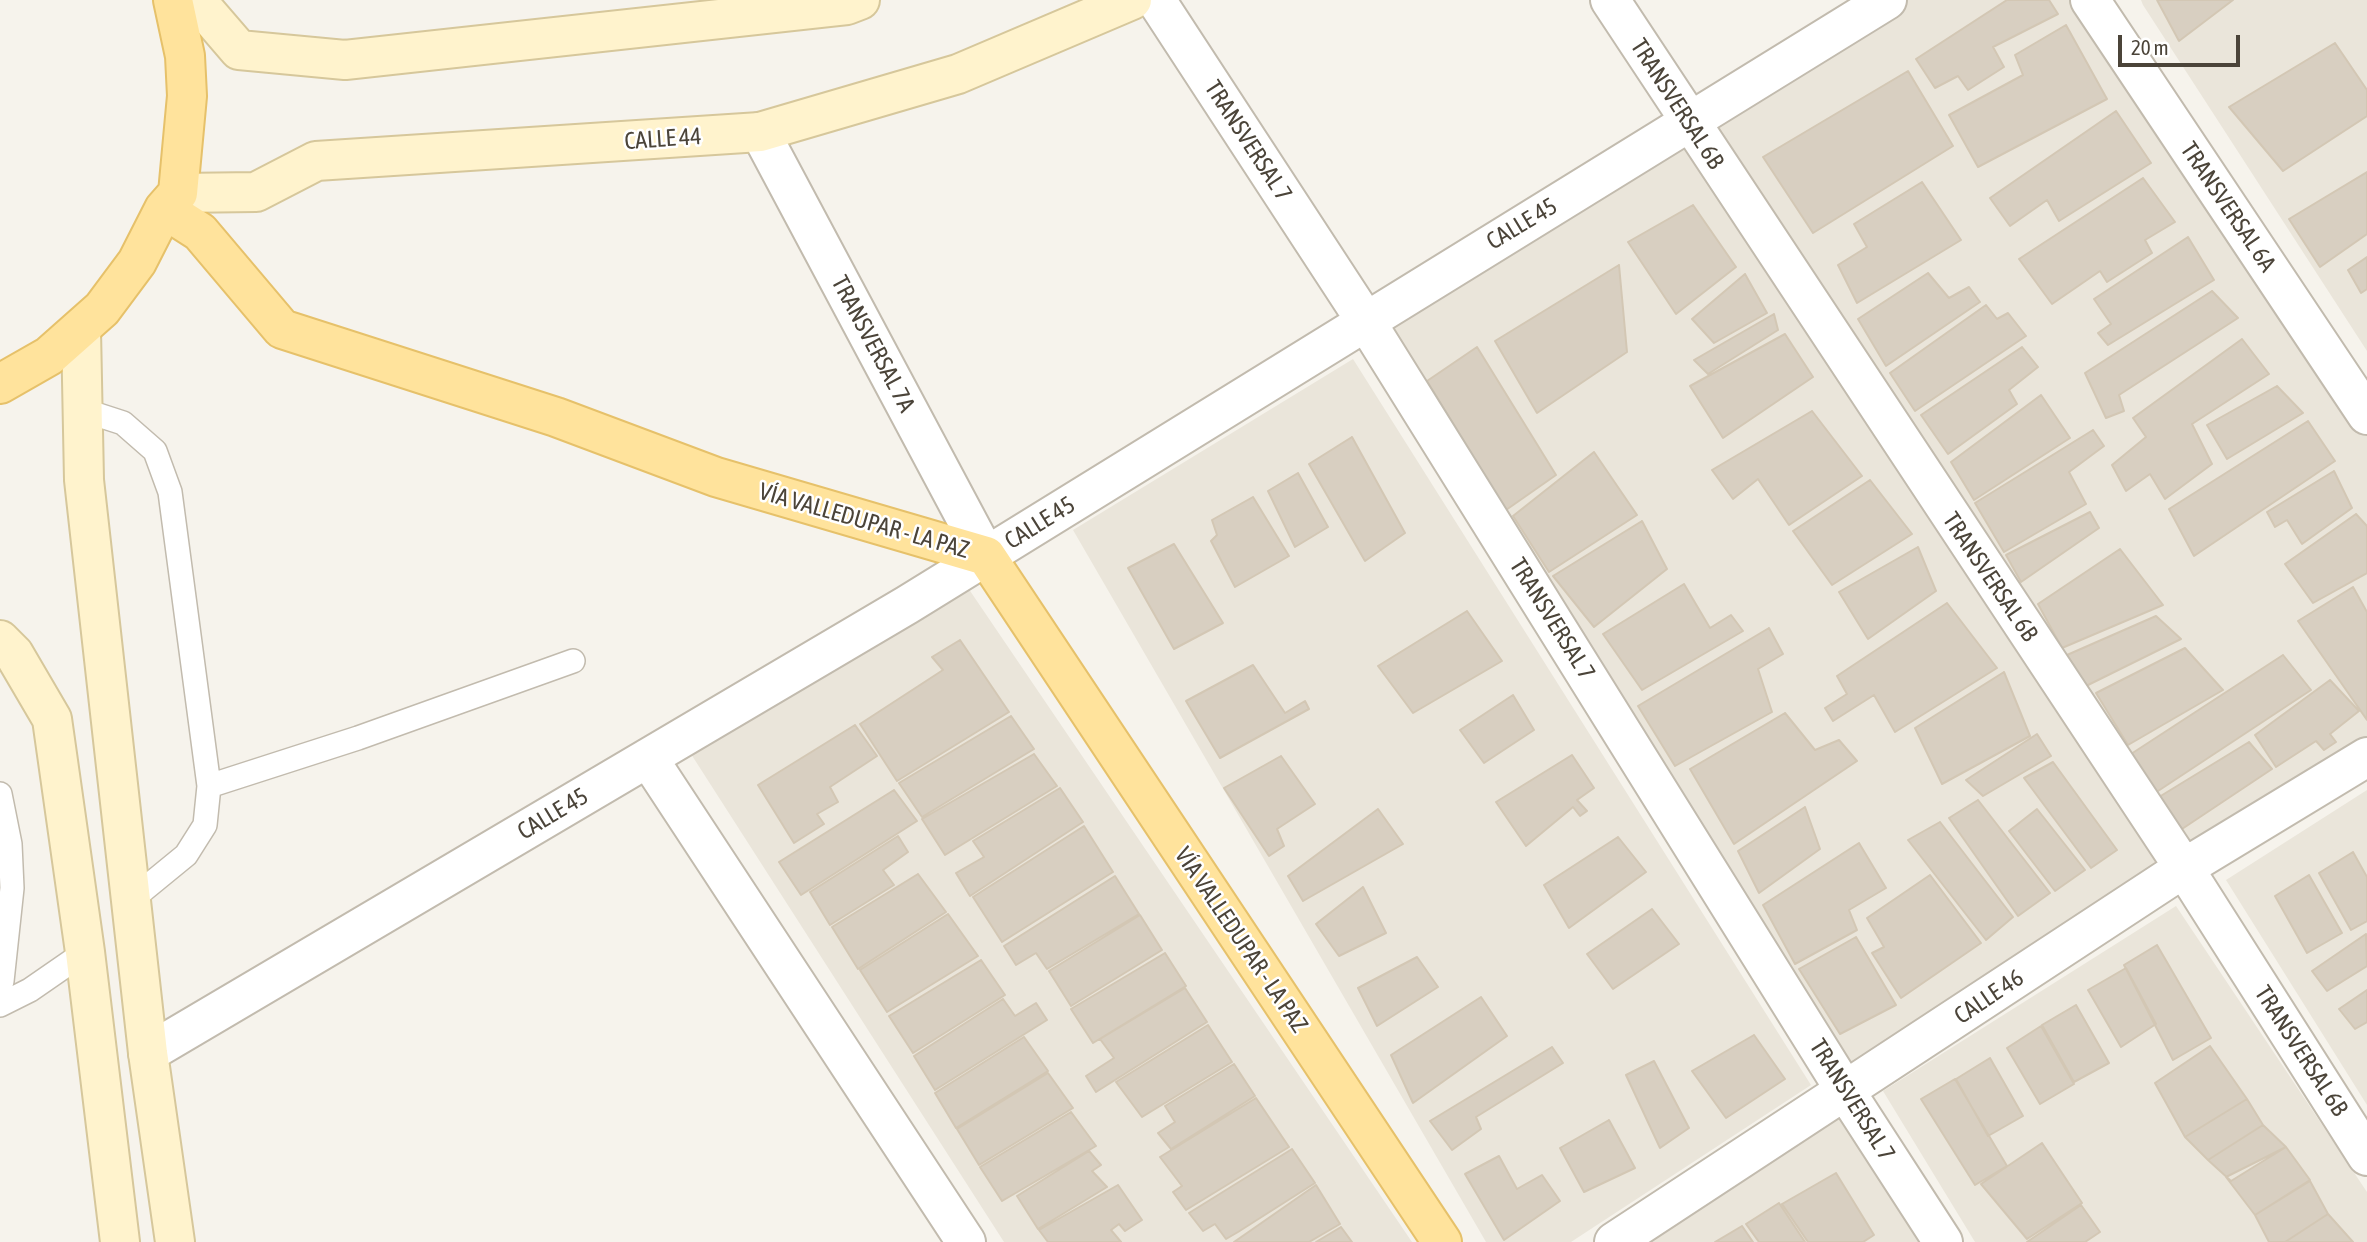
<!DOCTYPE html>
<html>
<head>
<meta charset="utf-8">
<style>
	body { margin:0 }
	#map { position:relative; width:2367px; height:1242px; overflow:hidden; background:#f6f3ec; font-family:"Asap Condensed",sans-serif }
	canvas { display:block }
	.scale { position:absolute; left:2118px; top:35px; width:122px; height:32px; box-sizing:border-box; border:4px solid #4b4439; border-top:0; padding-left:9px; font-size:21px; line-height:24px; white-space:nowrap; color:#4b4439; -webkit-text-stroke:5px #fff; paint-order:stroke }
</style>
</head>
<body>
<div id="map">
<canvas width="2367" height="1242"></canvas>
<div class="scale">20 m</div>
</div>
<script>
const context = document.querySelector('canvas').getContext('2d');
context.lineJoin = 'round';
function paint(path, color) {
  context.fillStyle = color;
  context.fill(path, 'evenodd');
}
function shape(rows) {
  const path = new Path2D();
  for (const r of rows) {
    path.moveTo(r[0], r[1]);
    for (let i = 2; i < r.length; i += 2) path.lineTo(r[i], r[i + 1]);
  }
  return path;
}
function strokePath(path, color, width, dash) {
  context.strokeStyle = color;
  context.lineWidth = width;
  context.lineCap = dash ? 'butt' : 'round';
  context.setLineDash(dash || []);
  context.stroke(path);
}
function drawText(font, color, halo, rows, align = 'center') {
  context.font = font + ' "Asap Condensed",sans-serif';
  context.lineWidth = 5;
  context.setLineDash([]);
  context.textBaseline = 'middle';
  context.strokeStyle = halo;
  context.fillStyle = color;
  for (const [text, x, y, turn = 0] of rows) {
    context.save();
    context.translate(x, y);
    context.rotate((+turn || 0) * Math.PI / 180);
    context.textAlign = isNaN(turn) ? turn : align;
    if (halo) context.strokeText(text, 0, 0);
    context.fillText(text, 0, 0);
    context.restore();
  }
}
paint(shape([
	[1887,0,2090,0,2367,415,2367,757,1847,1092,1946,1242,1614,1242,1846,1092,1365,320],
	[2141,0,2367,0,2367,351,2143,5],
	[1353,359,1811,1085,1571,1242,1486,1242,1073,530],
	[964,582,1412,1242,1004,1242,682,740],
	[2367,790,2367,1105,2226,880],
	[2176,906,2367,1192,2367,1242,1975,1242,1883,1091]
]), '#eae5da');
const building = shape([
	[2007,0,2049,0,2058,14,1993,47,2004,67,1968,90,1958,76,1935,88,1916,59,2007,0],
	[2157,0,2233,0,2179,41,2157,0],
	[2066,25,2107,99,1978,167,1949,115,2023,75,2015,55,2066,25],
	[2335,43,2367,90,2367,116,2283,171,2229,107,2335,43],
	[1908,71,1953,146,1813,233,1763,157,1908,71],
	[2116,111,2151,163,2059,221,2047,200,2010,226,1990,198,2116,111],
	[2367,172,2367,234,2320,267,2289,219,2367,172],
	[2143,178,2175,222,2145,240,2152,253,2107,282,2100,271,2052,304,2019,259,2143,178],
	[1922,182,1961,240,1857,303,1838,265,1867,247,1854,224,1922,182],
	[1693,205,1736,267,1676,314,1628,242,1693,205],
	[2188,237,2214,280,2108,345,2098,333,2111,324,2094,299,2188,237],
	[2367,257,2367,289,2361,293,2348,270,2367,257],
	[1619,265,1627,352,1537,413,1495,341,1619,265],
	[1928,273,1949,298,1969,287,1980,302,1886,366,1858,319,1928,273],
	[1745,274,1767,313,1714,343,1692,319,1745,274],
	[2212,291,2238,318,2119,395,2124,411,2106,418,2085,373,2212,291],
	[1986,305,1997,319,2008,313,2026,336,1915,411,1890,373,1986,305],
	[1774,314,1778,330,1708,374,1694,360,1774,314],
	[1785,334,1813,377,1723,438,1690,386,1785,334],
	[2242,339,2269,374,2192,424,2212,464,2165,499,2150,474,2126,491,2112,465,2146,437,2133,418,2242,339],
	[1477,347,1556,475,1506,510,1427,381,1477,347],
	[2022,347,2038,367,2009,390,2017,404,1948,454,1921,415,2022,347],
	[2277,386,2303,413,2227,459,2207,425,2277,386],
	[2041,395,2070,438,1974,500,1951,462,2041,395],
	[1812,411,1862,476,1789,525,1758,479,1733,499,1712,470,1812,411],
	[2308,421,2335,461,2194,556,2169,509,2308,421],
	[2093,430,2104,446,2069,472,2086,504,2004,552,1975,503,2093,430],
	[1352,437,1405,533,1365,561,1309,464,1352,437],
	[1594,452,1637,515,1549,572,1513,516,1594,452],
	[2334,471,2352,508,2302,544,2287,520,2275,527,2267,512,2334,471],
	[1298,473,1328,527,1295,547,1268,491,1298,473],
	[1870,480,1912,534,1832,585,1793,531,1870,480],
	[1253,497,1289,556,1235,587,1211,541,1217,535,1212,520,1253,497],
	[2090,512,2099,528,2021,582,2006,555,2090,512],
	[2356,514,2367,526,2367,573,2313,603,2285,564,2356,514],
	[1642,521,1667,569,1594,627,1553,576,1642,521],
	[1174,544,1223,623,1174,649,1128,568,1174,544],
	[1918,547,1936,591,1868,639,1839,592,1918,547],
	[2120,549,2163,605,2062,648,2038,604,2120,549],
	[1684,584,1710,628,1731,615,1743,631,1642,690,1603,634,1684,584],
	[2353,587,2367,612,2367,720,2298,621,2353,587],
	[1947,603,1997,668,1895,732,1874,695,1833,721,1825,708,1847,694,1837,676,1947,603],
	[1467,611,1502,661,1413,713,1378,666,1467,611],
	[2156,616,2181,639,2086,686,2067,655,2156,616],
	[1769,628,1783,654,1758,669,1772,712,1675,766,1638,706,1769,628],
	[960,640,1009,712,897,781,860,724,943,670,932,657,960,640],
	[2185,648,2223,690,2128,745,2096,693,2185,648],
	[2283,655,2311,690,2155,793,2131,754,2283,655],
	[1253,665,1285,713,1305,701,1309,709,1220,758,1186,701,1253,665],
	[2004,672,2030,736,1942,784,1915,728,2004,672],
	[2330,680,2359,711,2330,734,2336,742,2324,750,2316,741,2276,767,2255,735,2330,680],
	[1513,695,1534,730,1484,763,1460,730,1513,695],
	[1785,713,1815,750,1839,740,1857,761,1734,844,1690,769,1785,713],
	[1011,716,1034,749,922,817,899,783,1011,716],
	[855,725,877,756,830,787,838,802,817,814,824,824,794,843,758,785,855,725],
	[2037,734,2051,756,1983,796,1966,780,2037,734],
	[2249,742,2272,769,2182,829,2159,797,2249,742],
	[1034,754,1057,786,945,855,922,819,1034,754],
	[1572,755,1594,788,1577,800,1587,811,1580,816,1573,807,1526,846,1496,802,1572,755],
	[1281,756,1315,804,1277,829,1284,846,1269,856,1224,788,1281,756],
	[2053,762,2117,850,2091,868,2024,778,2053,762],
	[1060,788,1083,822,970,896,956,873,984,857,973,841,1060,788],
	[894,790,917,821,801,895,779,862,894,790],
	[1978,800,2050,893,2018,916,1949,818,1978,800],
	[1805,807,1820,849,1759,893,1738,851,1805,807],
	[1378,809,1403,844,1303,901,1288,876,1378,809],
	[2037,809,2085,870,2055,891,2009,831,2037,809],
	[1940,822,2013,917,1986,940,1908,840,1940,822],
	[1084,826,1113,872,1002,942,973,897,1084,826],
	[898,836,908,852,883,870,894,885,830,925,810,892,898,836],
	[1618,837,1646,872,1569,928,1544,885,1618,837],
	[1859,843,1886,888,1849,910,1857,930,1795,964,1763,905,1859,843],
	[2353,852,2367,877,2367,921,2351,930,2319,873,2353,852],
	[918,874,946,912,858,969,832,927,918,874],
	[1930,875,1981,943,1901,998,1872,953,1884,947,1867,918,1930,875],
	[2309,875,2342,933,2307,953,2275,896,2309,875],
	[1115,876,1139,914,1047,969,1036,953,1016,965,1004,946,1115,876],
	[1363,887,1386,933,1339,956,1316,924,1363,887],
	[1652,909,1679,944,1613,989,1587,954,1652,909],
	[948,914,978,956,887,1012,860,970,948,914],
	[1140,915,1162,950,1071,1006,1049,971,1140,915],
	[2366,934,2367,966,2327,991,2312,971,2366,934],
	[1856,937,1896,1005,1840,1034,1799,969,1856,937],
	[2157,945,2211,1038,2173,1060,2124,965,2157,945],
	[1165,953,1186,986,1093,1043,1071,1009,1165,953],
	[1417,957,1438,987,1377,1026,1358,988,1417,957],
	[981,960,1005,995,913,1053,889,1016,981,960],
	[2126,968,2156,1024,2121,1047,2088,990,2126,968],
	[1185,988,1207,1022,1096,1092,1086,1076,1114,1058,1100,1039,1185,988],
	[2367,990,2367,1022,2355,1029,2339,1009,2367,990],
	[1481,997,1507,1036,1413,1103,1391,1055,1481,997],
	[1003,999,1015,1016,1036,1003,1047,1020,935,1090,914,1056,1003,999],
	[2076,1005,2109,1063,2074,1082,2042,1025,2076,1005],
	[1208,1025,1232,1062,1142,1117,1116,1082,1208,1025],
	[2041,1026,2074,1084,2040,1104,2007,1048,2041,1026],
	[1754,1035,1785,1079,1726,1118,1692,1071,1754,1035],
	[1024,1037,1048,1071,956,1128,935,1093,1024,1037],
	[2210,1046,2247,1099,2185,1137,2155,1083,2210,1046],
	[1552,1047,1563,1063,1476,1117,1481,1129,1452,1150,1430,1121,1552,1047],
	[1990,1058,2023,1116,1988,1136,1956,1079,1990,1058],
	[1654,1061,1689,1128,1660,1148,1626,1075,1654,1061],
	[1234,1064,1255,1096,1171,1149,1158,1133,1175,1122,1165,1106,1234,1064],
	[1048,1073,1073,1108,979,1165,957,1129,1048,1073],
	[1955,1079,2007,1166,1975,1185,1921,1099,1955,1079],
	[1256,1098,1289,1147,1186,1210,1173,1192,1182,1186,1160,1157,1256,1098],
	[2247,1099,2263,1125,2208,1160,2185,1137,2247,1099],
	[1071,1112,1096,1146,1002,1201,980,1167,1071,1112],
	[1609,1120,1635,1168,1584,1192,1560,1148,1609,1120],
	[2263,1125,2286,1147,2231,1181,2208,1160,2263,1125],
	[2042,1143,2082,1203,2027,1239,1981,1184,2042,1143],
	[2286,1147,2310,1180,2255,1215,2226,1177,2286,1147],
	[1292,1149,1315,1183,1238,1232,1226,1239,1215,1224,1203,1231,1189,1213,1292,1149],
	[1089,1151,1101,1165,1092,1171,1107,1187,1038,1229,1017,1196,1089,1151],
	[1499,1156,1517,1189,1542,1175,1560,1201,1504,1240,1465,1174,1499,1156],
	[1836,1173,1874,1235,1863,1242,1808,1242,1782,1204,1836,1173],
	[2310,1181,2328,1214,2285,1242,2269,1242,2255,1215,2310,1181],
	[1118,1185,1142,1220,1125,1231,1119,1224,1111,1230,1121,1242,1048,1242,1039,1230,1118,1185],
	[1316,1185,1340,1224,1309,1242,1234,1242,1316,1185],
	[1779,1203,1805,1242,1759,1242,1746,1224,1779,1203],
	[2081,1205,2100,1232,2085,1242,2027,1242,2081,1205],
	[2328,1214,2353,1242,2285,1242,2328,1214],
	[1742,1226,1753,1242,1715,1242,1742,1226],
	[1341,1227,1352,1242,1316,1242,1341,1227]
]);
paint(building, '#d8cfc1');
strokePath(building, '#d3c7b4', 2);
const lane = shape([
	[83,410,123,423,155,451,170,492,209,786,205,825,186,855,131,900],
	[209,786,358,738,573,661],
	[0,794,10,844,12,888,2,981],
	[0,1005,30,990,85,952]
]);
const street = shape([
	[1156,0,1365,320,1846,1092,1943,1242],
	[1610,0,2184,868,2367,1156],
	[2090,0,2367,415],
	[760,132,986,556],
	[648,758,966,1242],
	[148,1053,907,605,1887,0],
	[1614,1242,2184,868,2367,757]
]);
const secondary = shape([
	[196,0,239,50,345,60,847,5,860,0],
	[178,193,256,192,316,161,760,132,958,74,1132,0],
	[81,330,84,480,148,1053,175,1242],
	[0,640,14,654,52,719,85,952,120,1242]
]);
const primary = shape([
	[164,209,200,232,282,329,556,417,716,477,986,556,1442,1242],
	[0,384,49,356,102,309,137,262,164,209,178,193,187,96,185,56,173,0]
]);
strokePath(lane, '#c2bbae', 26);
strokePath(street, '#c2bbae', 42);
strokePath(secondary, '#d6c79b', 42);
strokePath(primary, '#e6c16a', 42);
strokePath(lane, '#fff', 23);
strokePath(street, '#fff', 38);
strokePath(secondary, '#fff3cd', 38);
strokePath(primary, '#ffe39c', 38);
drawText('24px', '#4b4439', '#fff', [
	["TRANSVERSAL 6B",1677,104,57],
	["CALLE 44",663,139,-4],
	["TRANSVERSAL 7",1248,141,57],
	["TRANSVERSAL 6A",2228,207,56],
	["CALLE 45",1522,224,-31],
	["TRANSVERSAL 7A",873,344,62],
	["VÍA VALLEDUPAR - LA PAZ",864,521,16],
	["CALLE 45",1040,523,-32],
	["TRANSVERSAL 6B",1990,577,56],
	["TRANSVERSAL 7",1552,619,58],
	["CALLE 45",553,814,-31],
	["VÍA VALLEDUPAR - LA PAZ",1241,940,56],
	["CALLE 46",1989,997,-34],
	["TRANSVERSAL 6B",2301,1051,57],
	["TRANSVERSAL 7",1852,1100,58]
]);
</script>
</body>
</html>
